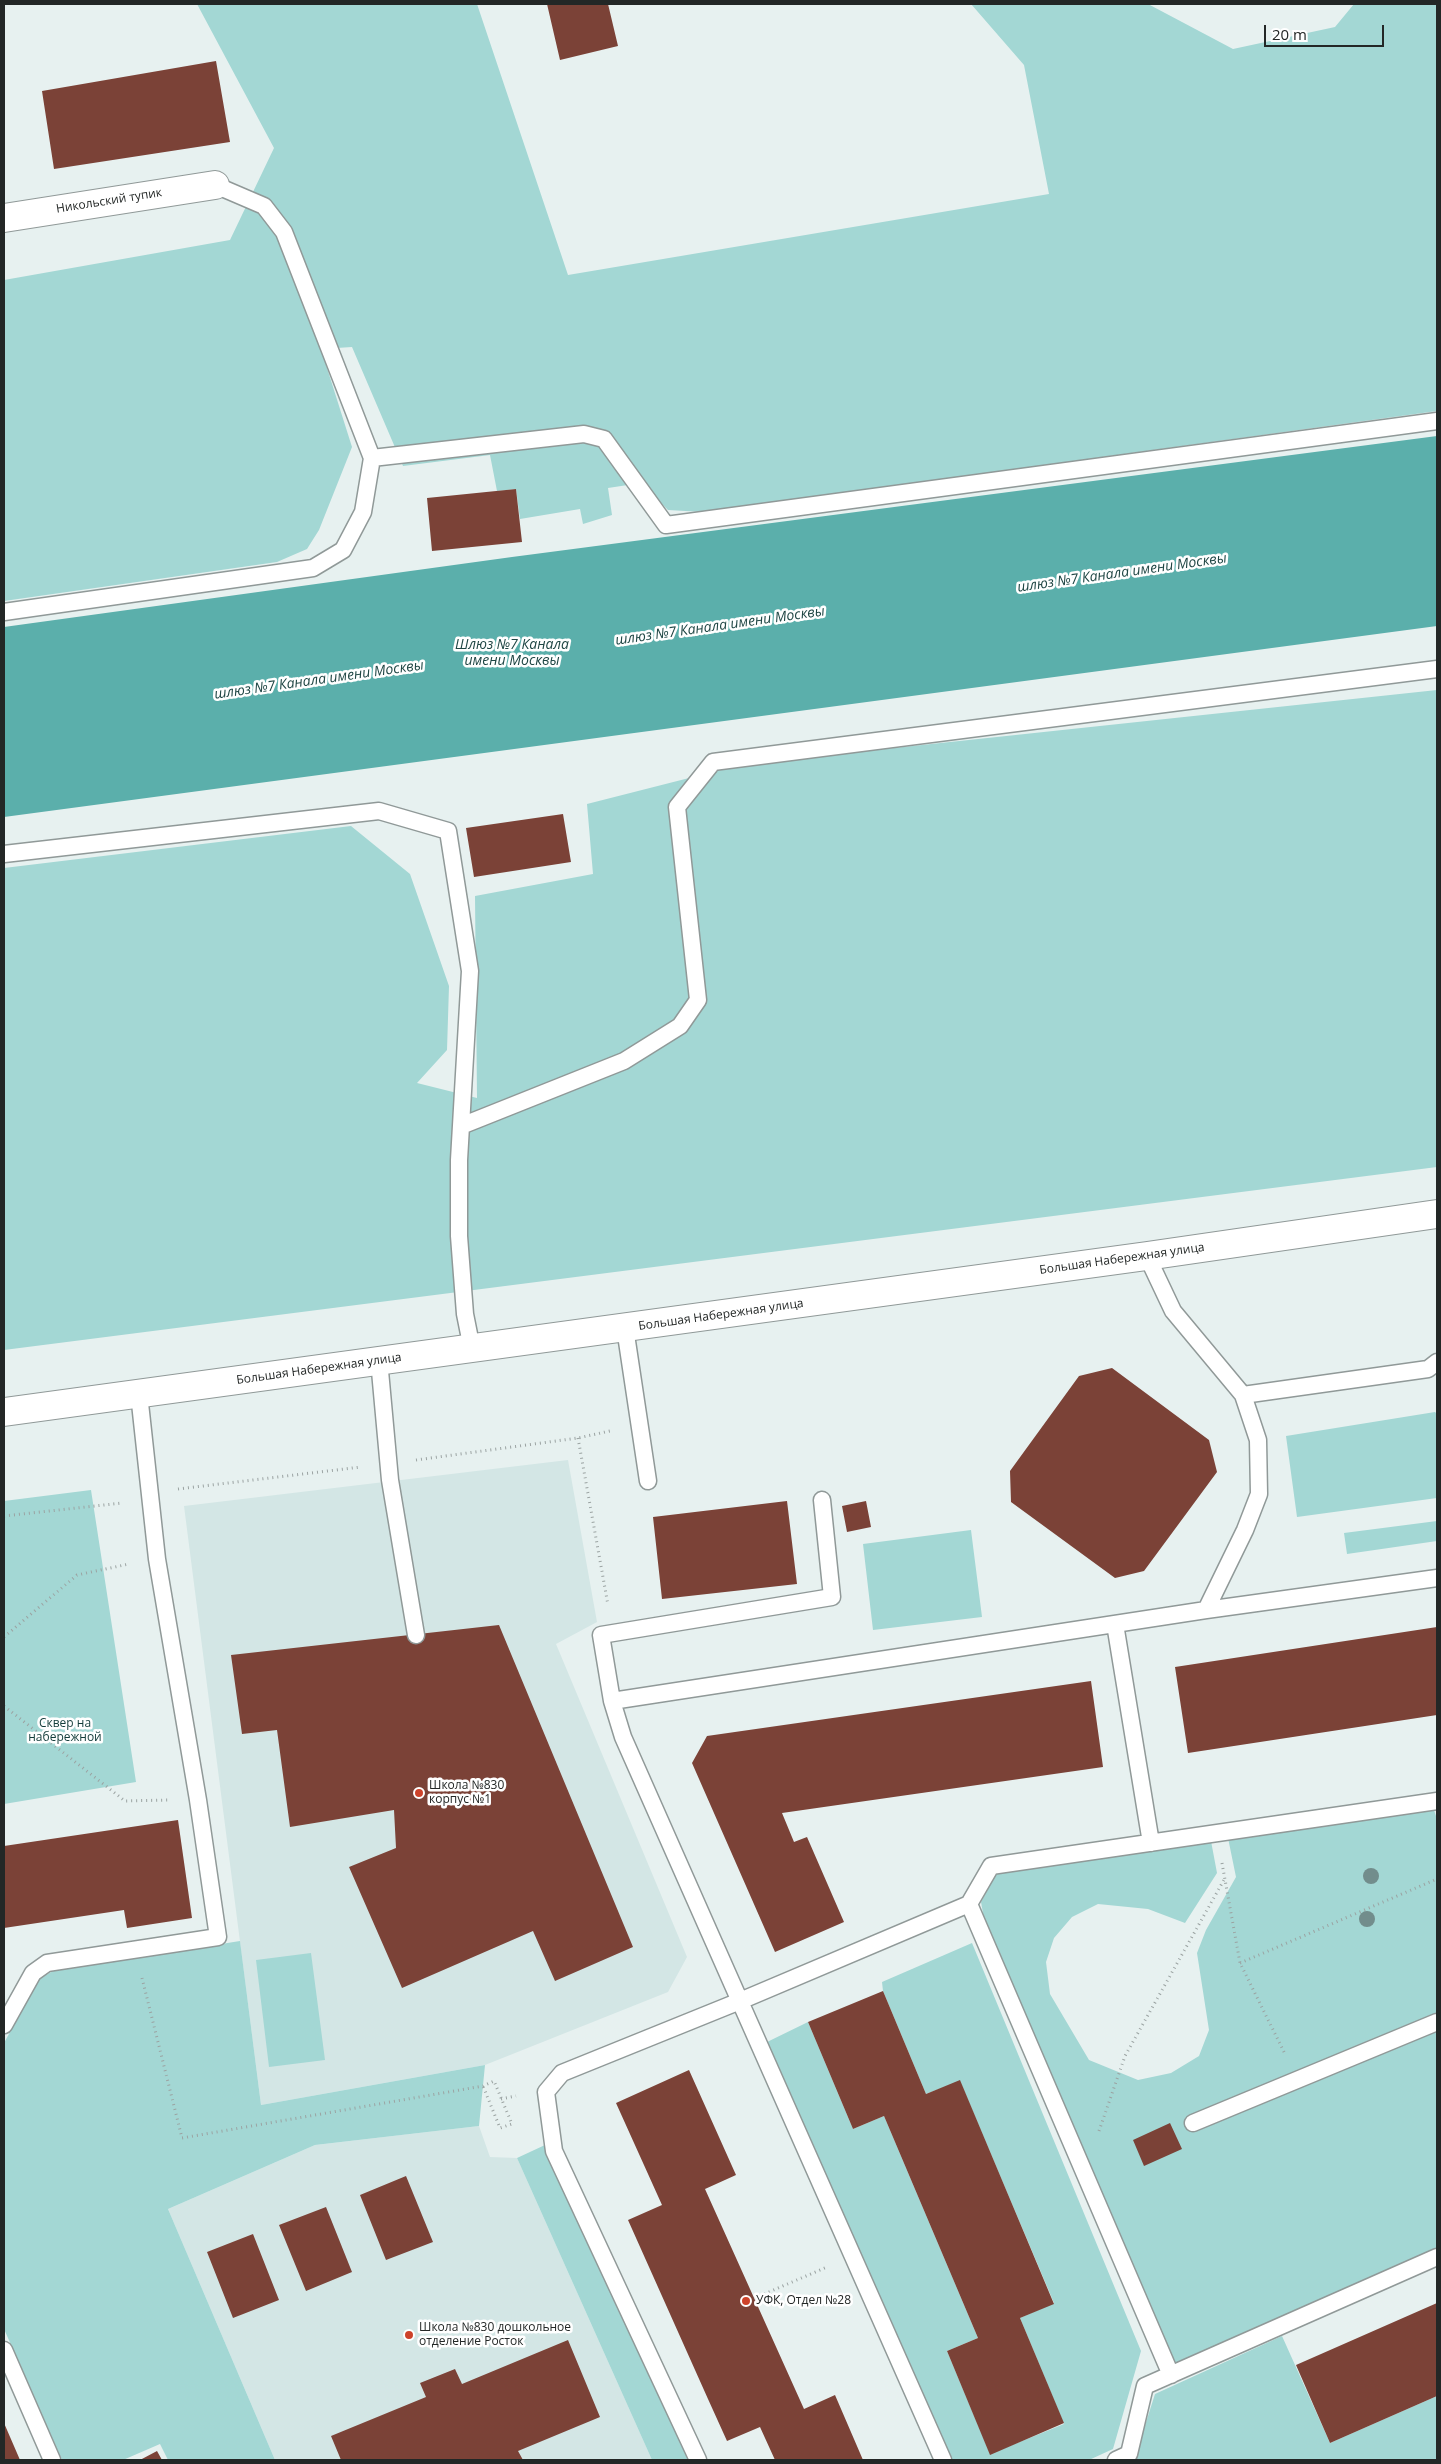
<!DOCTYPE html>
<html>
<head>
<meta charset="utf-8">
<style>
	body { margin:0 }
	#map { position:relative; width:1441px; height:2464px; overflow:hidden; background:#e7f1f0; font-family:"Open Sans",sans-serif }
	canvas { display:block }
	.frame { position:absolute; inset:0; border:5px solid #232726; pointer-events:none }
	.scale { position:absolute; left:1264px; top:25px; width:120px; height:22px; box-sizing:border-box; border:2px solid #232726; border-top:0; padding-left:6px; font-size:15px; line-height:18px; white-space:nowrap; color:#232726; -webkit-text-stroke:4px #fff; paint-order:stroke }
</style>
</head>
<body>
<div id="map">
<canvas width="1441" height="2464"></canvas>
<div class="frame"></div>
<div class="scale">20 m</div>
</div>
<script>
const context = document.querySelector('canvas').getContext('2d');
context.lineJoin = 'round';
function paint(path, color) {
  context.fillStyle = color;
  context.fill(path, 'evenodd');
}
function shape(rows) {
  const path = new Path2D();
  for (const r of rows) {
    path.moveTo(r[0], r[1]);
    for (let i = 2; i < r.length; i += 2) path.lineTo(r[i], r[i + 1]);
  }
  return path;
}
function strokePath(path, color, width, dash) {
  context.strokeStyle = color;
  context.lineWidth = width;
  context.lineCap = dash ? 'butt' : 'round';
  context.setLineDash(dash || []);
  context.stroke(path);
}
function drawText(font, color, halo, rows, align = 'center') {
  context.font = font + ' "Open Sans",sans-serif';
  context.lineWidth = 5;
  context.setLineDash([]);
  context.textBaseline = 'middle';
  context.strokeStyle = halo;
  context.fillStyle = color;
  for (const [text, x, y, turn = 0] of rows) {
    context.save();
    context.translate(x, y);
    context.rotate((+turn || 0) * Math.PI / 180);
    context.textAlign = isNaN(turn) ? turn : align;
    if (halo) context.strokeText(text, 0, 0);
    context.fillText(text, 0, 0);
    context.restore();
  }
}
paint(shape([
	[568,1460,597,1622,556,1644,687,1957,668,1992,485,2065,261,2105,184,1506],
	[479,2126,490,2157,517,2158,652,2460,275,2460,168,2209,315,2145]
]), '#d3e6e5');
paint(shape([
	[197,4,477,4,568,275,1049,194,1024,65,971,4,1148,4,1233,49,1335,27,1354,4,1437,4,1437,411,703,512,668,510,641,483,608,488,612,515,583,524,580,509,520,519,516,489,497,491,490,455,403,466,352,347,321,349,352,447,319,530,307,549,277,562,4,601,4,280,230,240,274,148],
	[1437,690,1437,1167,4,1350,4,868,351,826,410,874,449,986,447,1050,417,1083,477,1098,475,896,593,874,587,804,744,764],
	[1435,1412,1437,1414,1437,1498,1297,1517,1286,1436],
	[91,1490,136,1782,4,1804,4,1501],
	[1437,1521,1437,1541,1347,1554,1344,1533],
	[971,1530,982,1617,873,1630,863,1544],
	[1434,1810,1437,1819,1437,2249,1174,2365,985,1924,981,1902,996,1874,1211,1841,1217,1873,1185,1923,1148,1909,1098,1904,1072,1917,1054,1938,1046,1962,1050,1994,1089,2060,1138,2080,1171,2073,1199,2056,1209,2030,1197,1953,1206,1930,1236,1877,1228,1838],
	[240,1941,261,2105,485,2065,479,2126,315,2145,168,2209,275,2460,168,2460,160,2444,123,2460,62,2460,4,2329,4,2043,39,1979,53,1971],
	[972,1943,1141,2351,1113,2449,1089,2460,951,2460,765,2043,808,2022,853,2129,884,2116,978,2338,947,2351,990,2454,1064,2424,1020,2318,1054,2303,960,2081,926,2094,883,1991,882,1982],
	[311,1953,325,2060,269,2067,256,1960],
	[545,2145,688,2460,652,2460,517,2158],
	[1282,2336,1330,2443,1437,2396,1437,2460,1134,2460,1155,2394]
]), '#a3d7d4');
paint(shape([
	[1437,436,1437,626,4,817,4,627,512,557]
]), '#5bafab');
paint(shape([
	[547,4,608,4,618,46,560,60],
	[216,61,230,142,54,169,42,91],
	[516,489,522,542,432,551,427,498],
	[563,814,571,862,474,877,466,828],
	[1112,1368,1209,1440,1217,1472,1144,1571,1115,1578,1011,1502,1010,1471,1079,1376],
	[787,1501,797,1584,662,1599,653,1517],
	[866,1501,871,1527,847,1532,842,1506],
	[499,1625,633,1947,555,1981,533,1931,402,1988,349,1867,396,1848,394,1810,290,1827,277,1730,242,1734,231,1655],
	[1437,1627,1437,1715,1188,1753,1175,1667],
	[1091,1681,1103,1767,782,1813,794,1842,807,1837,844,1922,775,1952,692,1763,707,1736],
	[178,1820,192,1918,127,1928,124,1910,4,1928,4,1846],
	[883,1991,926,2094,960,2080,1054,2304,1020,2318,1064,2423,990,2455,947,2351,978,2338,884,2116,853,2129,808,2022],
	[689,2070,736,2175,705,2189,804,2409,835,2395,863,2460,775,2460,760,2427,727,2441,708,2399,628,2220,662,2205,616,2103],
	[1170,2123,1182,2149,1144,2166,1133,2140],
	[406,2176,433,2242,386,2260,360,2195],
	[326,2207,352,2272,306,2291,279,2225],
	[253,2234,279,2300,233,2318,207,2252],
	[1437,2303,1437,2396,1330,2443,1296,2365],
	[568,2340,600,2417,518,2451,523,2460,341,2460,331,2436,426,2397,420,2383,455,2369,462,2384],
	[4,2423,20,2460,4,2460],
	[157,2451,162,2460,140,2460]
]), '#7b4237');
const service = shape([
	[215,185,264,206,284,232,372,458,584,434,604,439,666,525,1437,421],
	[4,612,313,568,343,550,363,512,372,458],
	[4,854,379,811,448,831,470,971,459,1160,459,1236,465,1314,472,1349],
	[461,1126,624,1061,680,1026,698,1000,677,807,713,762,1437,669],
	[1147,1256,1173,1311,1243,1395,1258,1440,1259,1494,1245,1530,1206,1610],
	[625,1328,648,1481],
	[379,1360,390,1480,416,1635],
	[1243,1395,1428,1369,1437,1362],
	[822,1500,832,1597,601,1635,612,1701,623,1737,943,2460],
	[1115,1624,1151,1843],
	[612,1701,1206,1610,1437,1578],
	[969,1904,991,1866,1437,1801],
	[4,2025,33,1973,47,1963,218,1937,198,1800,157,1559,139,1394],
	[1193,2123,1437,2022],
	[4,2350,52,2460],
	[698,2460,554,2151,546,2092,562,2073,740,2001,969,1904,1171,2375],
	[1116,2460,1129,2454,1145,2386,1437,2257]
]);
const minor = shape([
	[4,218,215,185],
	[4,1412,1147,1256,1437,1214]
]);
strokePath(service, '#909998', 19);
strokePath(minor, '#909998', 30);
strokePath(shape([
	[578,1438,608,1605],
	[416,1460,578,1438,610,1431],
	[178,1489,361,1467],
	[4,1516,122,1503],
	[4,1637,77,1575,129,1564],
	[4,1706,125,1801,168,1800],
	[1222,1863,1240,1963,1285,2054],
	[1240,1963,1437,1879],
	[142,1978,182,2138,483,2086,494,2081,512,2124,500,2128,483,2086],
	[501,2099,516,2096],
	[1099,2131,1125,2056,1225,1878],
	[755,2298,827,2267]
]), '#9ba3a2', 3, [1, 4]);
strokePath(service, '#fff', 16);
strokePath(minor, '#fff', 28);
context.fillStyle = '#728d8c';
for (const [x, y] of [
	[1371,1876],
	[1367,1919]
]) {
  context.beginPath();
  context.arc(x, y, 8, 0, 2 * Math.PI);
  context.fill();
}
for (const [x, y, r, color] of [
	[419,1793,5,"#cd422a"],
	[746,2301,5,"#cd422a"],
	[409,2335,5,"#cd422a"]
]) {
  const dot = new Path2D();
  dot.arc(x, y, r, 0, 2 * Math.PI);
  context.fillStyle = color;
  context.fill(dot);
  strokePath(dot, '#fff', 2);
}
drawText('12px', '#232726', '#fff', [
	["Никольский тупик",109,201,-9],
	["Большая Набережная улица",1122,1259,-8],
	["Большая Набережная улица",721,1315,-8],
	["Большая Набережная улица",319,1369,-8]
]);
drawText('12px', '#133c3a', '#fff', [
	["Сквер на",65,1724],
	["набережной",65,1738]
]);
drawText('12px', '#232726', '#fff', [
	["Школа №830",429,1786],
	["корпус №1",429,1800],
	["УФК, Отдел №28",756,2301],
	["Школа №830 дошкольное",419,2328],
	["отделение Росток",419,2342]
], 'left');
drawText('italic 14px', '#1f4644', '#fff', [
	["шлюз №7 Канала имени Москвы",1122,573,-8],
	["шлюз №7 Канала имени Москвы",720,626,-8],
	["Шлюз №7 Канала",512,645],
	["имени Москвы",512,661],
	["шлюз №7 Канала имени Москвы",319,680,-8]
]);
</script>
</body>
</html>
